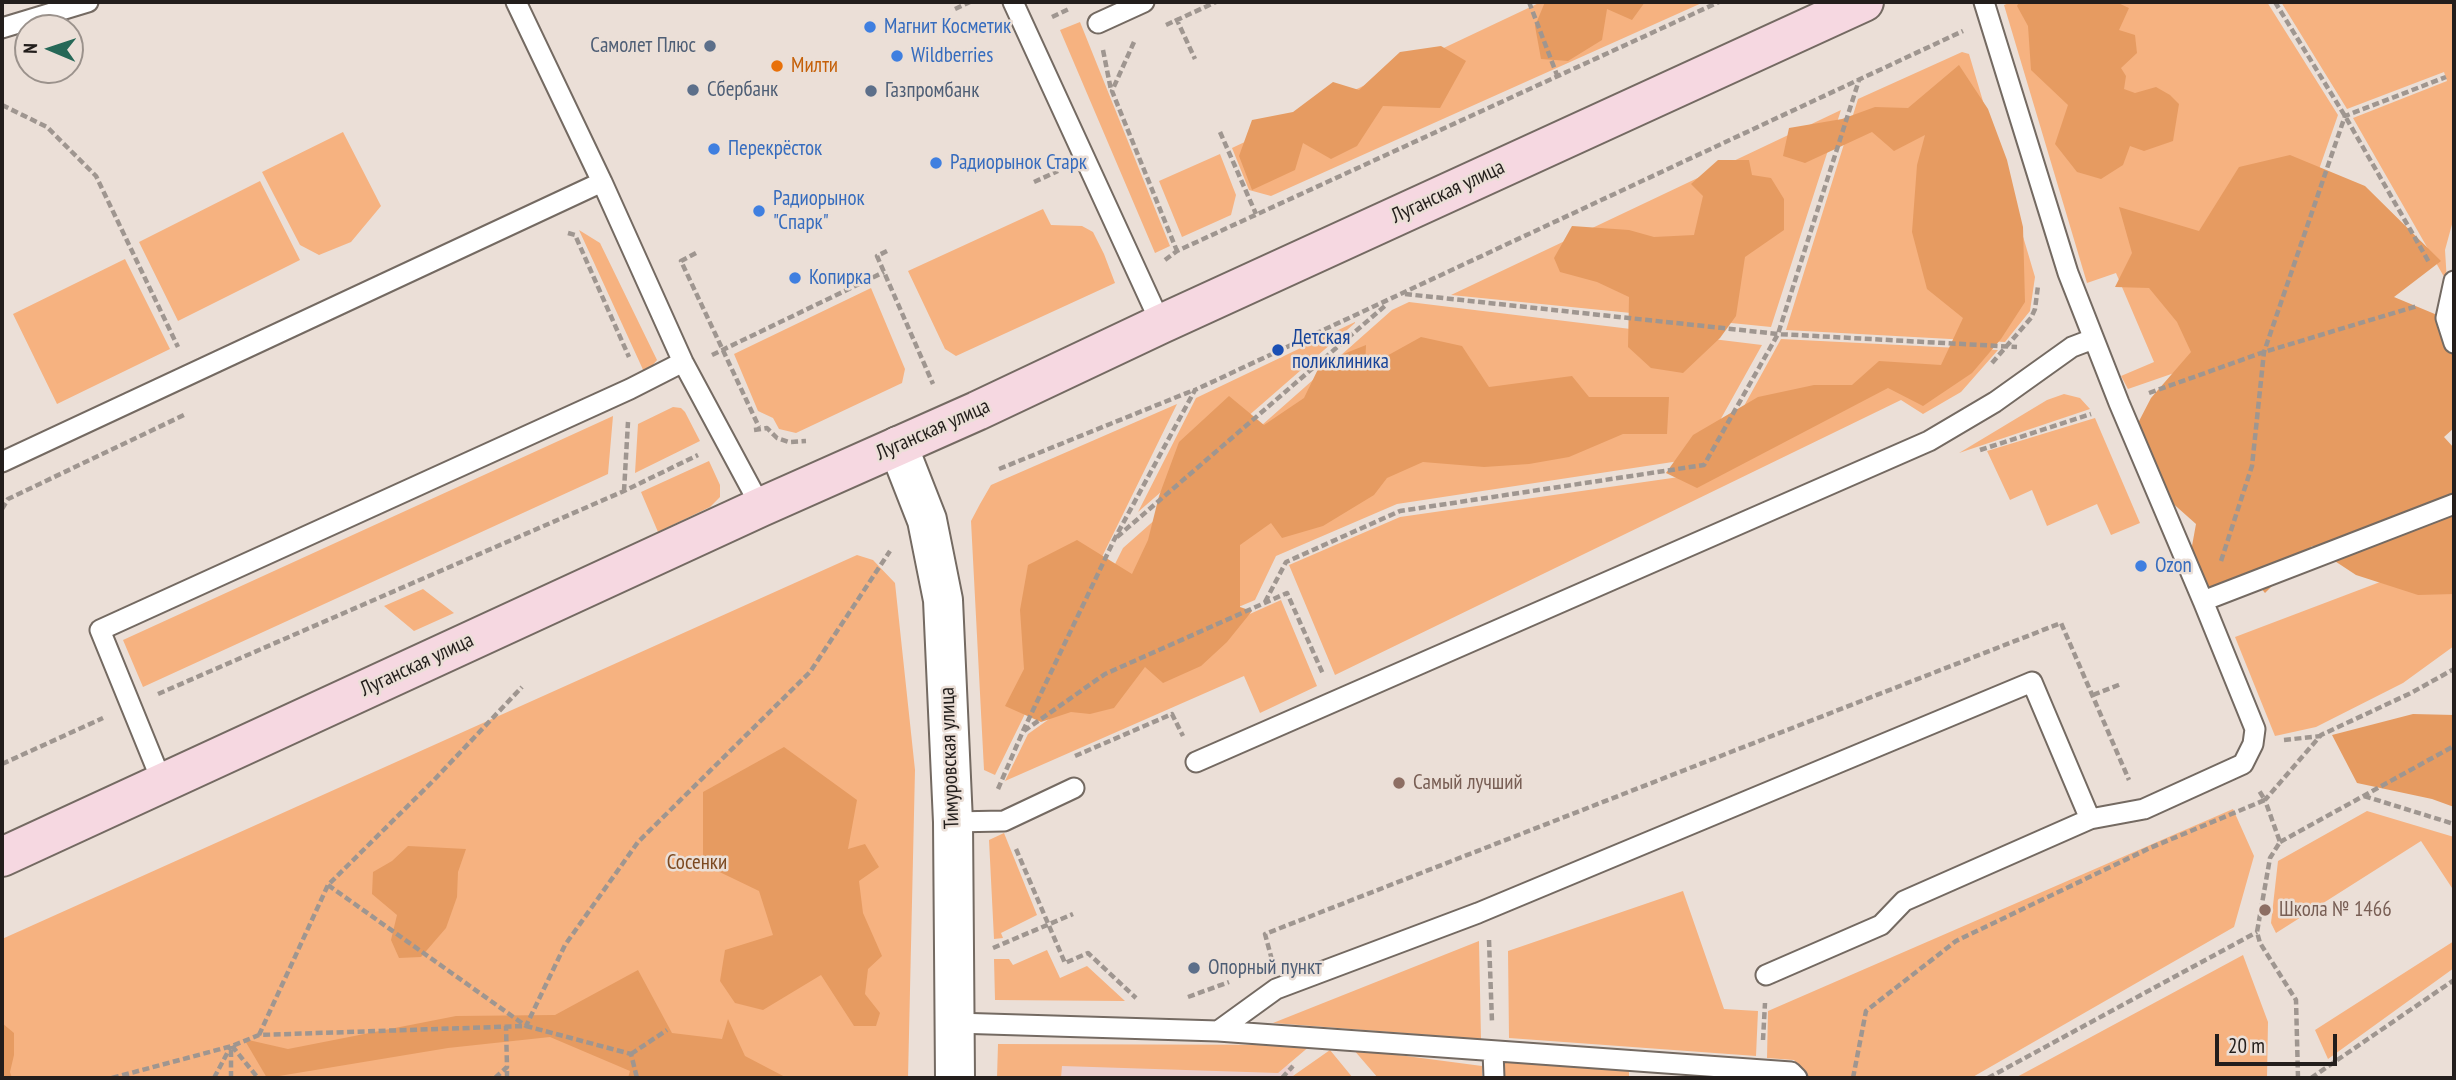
<!DOCTYPE html>
<html>
<head>
<meta charset="utf-8">
<style>
	body { margin:0 }
	#map { position:relative; width:2456px; height:1080px; overflow:hidden; background:#ebdfd7; font-family:"PT Sans Narrow",sans-serif }
	canvas { display:block }
	.frame { position:absolute; inset:0; border:4px solid #231e1c; pointer-events:none }
	.north { position:absolute; left:14px; top:14px; width:70px; height:70px; box-sizing:border-box; background:#ebdfd7; border:2px solid #9b928c; border-radius:50%; rotate:272deg; font-size:19px; font-weight:700; line-height:28px; text-align:center; color:#231e1c }
	.north::after { content:''; display:block; margin:auto; width:24px; height:32px; background:#266857; clip-path:polygon(50% 0,100% 100%,50% 72%,0 100%) }
	.scale { position:absolute; left:2215px; top:1034px; width:122px; height:32px; box-sizing:border-box; border:4px solid #231e1c; border-top:0; padding-left:9px; font-size:21px; line-height:24px; white-space:nowrap; color:#231e1c; -webkit-text-stroke:5px #ebdfd7; paint-order:stroke }
</style>
</head>
<body>
<div id="map">
<canvas width="2456" height="1080"></canvas>
<div class="frame"></div>
<div class="north">N</div>
<div class="scale">20 m</div>
</div>
<script>
const context = document.querySelector('canvas').getContext('2d');
context.lineJoin = 'round';
function paint(path, color) {
  context.fillStyle = color;
  context.fill(path, 'evenodd');
}
function shape(rows) {
  const path = new Path2D();
  for (const r of rows) {
    path.moveTo(r[0], r[1]);
    for (let i = 2; i < r.length; i += 2) path.lineTo(r[i], r[i + 1]);
  }
  return path;
}
function strokePath(path, color, width, dash) {
  context.strokeStyle = color;
  context.lineWidth = width;
  context.lineCap = dash ? 'butt' : 'round';
  context.setLineDash(dash || []);
  context.stroke(path);
}
function drawText(font, color, halo, rows, align = 'center') {
  context.font = font + ' "PT Sans Narrow",sans-serif';
  context.lineWidth = 5;
  context.setLineDash([]);
  context.textBaseline = 'middle';
  context.strokeStyle = halo;
  context.fillStyle = color;
  for (const [text, x, y, turn = 0] of rows) {
    context.save();
    context.translate(x, y);
    context.rotate((+turn || 0) * Math.PI / 180);
    context.textAlign = isNaN(turn) ? turn : align;
    if (halo) context.strokeText(text, 0, 0);
    context.fillText(text, 0, 0);
    context.restore();
  }
}
paint(shape([
	[1052,1056,1294,1065,1293,1078,1051,1078]
]), '#ebd0ce');
paint(shape([
	[1541,2,1704,2,1271,196,1249,190,1232,148],
	[2011,2,2267,2,2338,115,2258,344,2128,389,2121,376,2154,362,2116,273,2087,283,2004,5],
	[2281,2,2454,2,2454,217,2445,250,2447,282,2353,118,2447,81,2444,72,2347,109],
	[1080,22,1170,246,1155,253,1060,30],
	[1962,52,1969,54,2035,277,2030,311,2005,342,1786,330,1858,99],
	[1841,110,1771,327,1451,295],
	[343,132,381,206,351,242,319,255,300,245,262,172],
	[1220,154,1236,195,1231,215,1182,237,1159,181],
	[260,181,300,260,178,321,139,242],
	[1043,209,1051,225,1082,226,1093,232,1104,254,1115,283,956,356,945,349,908,271],
	[579,230,600,243,657,360,645,374],
	[125,259,170,349,57,404,13,314],
	[871,288,905,369,902,383,796,433,779,429,773,418,758,411,734,354],
	[1409,302,1762,345,1699,458,1397,504,1276,556,1255,600,1102,665,1044,706,1123,548,1392,310],
	[1355,322,1355,323,1138,512,1196,398],
	[1781,339,1998,350,1961,392,1923,414,1901,400,1335,675,1289,565,1400,517,1707,473],
	[2064,394,2080,398,2090,409,1959,453,2047,400],
	[1177,404,995,775,984,770,971,521,980,504,991,485],
	[673,407,681,408,685,412,700,441,635,473,638,424],
	[613,416,608,474,143,687,123,640],
	[2095,418,2140,523,2111,535,2097,504,2047,526,2032,490,2010,500,1987,451],
	[709,461,720,485,720,497,710,507,658,532,641,492],
	[2454,554,2454,646,2403,683,2316,727,2275,736,2235,637],
	[857,555,873,560,895,583,915,770,908,1078,2,1078,2,939],
	[423,589,454,613,414,631,384,606],
	[1281,600,1317,686,1260,713,1244,676,1005,781,1028,734,1107,678],
	[2233,809,2254,856,2234,927,1971,1078,1808,1077,1794,1060,1767,1058,1768,1011],
	[2367,811,2454,837,2454,891,2421,841,2276,933,2271,923,2278,861],
	[1004,833,1037,915,1001,933,1003,938,994,939,989,840],
	[1683,891,1724,1009,1758,1011,1756,1056,1509,1038,1508,951],
	[1479,941,1481,1039,1273,1023],
	[2454,941,2454,968,2328,1059,2315,1030],
	[1047,950,1060,978,1087,966,1125,1001,995,1000,994,959,1009,959,1013,965],
	[2243,955,2268,1022,2267,1078,2015,1078],
	[998,1044,1311,1045,1278,1073,1062,1066,1061,1078,997,1078],
	[1353,1049,1482,1066,1482,1078,1378,1078],
	[1330,1050,1353,1078,1290,1078],
	[1500,1059,1629,1067,1629,1078,1501,1078]
]), '#f6b280');
paint(shape([
	[1545,2,1645,2,1632,20,1607,9,1602,40,1568,61,1541,59,1535,26],
	[2019,2,2116,2,2129,8,2119,30,2135,35,2137,53,2121,68,2126,76,2124,89,2135,93,2156,87,2170,95,2179,104,2173,141,2144,151,2130,146,2123,165,2101,179,2077,172,2055,144,2068,105,2031,70,2028,26,2017,6],
	[1441,46,1466,61,1440,108,1383,106,1357,146,1331,159,1303,143,1295,170,1252,190,1239,156,1252,120,1293,112,1333,82,1359,90,1400,52],
	[1959,65,1988,109,2007,160,2023,227,2025,302,2001,339,1972,373,1923,406,1888,388,1697,488,1666,473,1693,435,1758,397,1814,385,1852,385,1879,361,1941,365,1963,318,1927,289,1912,232,1917,165,1925,135,1894,151,1872,132,1805,163,1783,156,1789,128,1842,119,1875,107,1908,108],
	[2290,155,2365,186,2441,261,2394,297,2454,322,2454,428,2444,437,2454,448,2454,594,2418,595,2356,575,2312,546,2265,593,2249,574,2231,599,2202,584,2190,557,2196,524,2169,500,2137,425,2151,398,2191,352,2177,322,2149,288,2115,287,2132,253,2119,207,2199,231,2239,167],
	[1718,160,1749,160,1752,175,1771,178,1784,199,1784,230,1745,257,1736,316,1720,338,1683,373,1651,368,1628,347,1629,297,1597,282,1560,272,1554,258,1572,226,1629,230,1654,237,1694,235,1703,196,1691,184],
	[1421,337,1462,346,1489,387,1572,376,1589,397,1669,397,1667,434,1623,434,1569,457,1529,464,1484,467,1423,462,1387,478,1374,495,1323,526,1282,538,1271,523,1240,545,1240,607,1252,611,1227,642,1201,666,1163,683,1145,667,1114,708,1090,714,1071,712,1041,722,1005,706,1024,669,1020,610,1028,565,1077,540,1132,574,1148,540,1159,496,1179,442,1229,396,1264,425,1304,398,1321,363,1366,345,1365,368],
	[2413,714,2454,715,2454,807,2432,799,2357,783,2332,735],
	[784,747,857,800,848,849,865,844,879,867,859,881,863,913,882,956,868,969,865,994,880,1013,876,1026,854,1026,821,975,763,1010,735,1003,720,981,725,950,773,935,759,891,703,864,703,792],
	[408,846,466,849,458,872,457,897,446,928,421,957,399,958,391,940,397,915,372,894,373,872,392,861],
	[638,970,672,1033,722,1039,728,1019,745,1056,787,1078,628,1078,630,1071,550,1037,448,1048,267,1078,244,1039,288,1049,456,1016,555,1015],
	[2,1023,14,1033,14,1055,10,1072,12,1078,2,1078]
]), '#e69b61');
const service = shape([
	[516,2,602,182,683,362,761,507],
	[1013,2,1161,324],
	[1984,2,2068,273,2119,403,2203,601],
	[1098,23,1144,2],
	[2,28,88,2],
	[2454,281,2446,318,2454,343],
	[2,462,602,182],
	[1196,762,1929,441,1995,402,2072,347,2093,339],
	[162,782,100,630,630,389,683,362],
	[953,822,1004,821,1074,788],
	[1766,975,1881,925,1904,901,2090,819],
	[955,1023,1218,1031,1276,989,1478,913,2032,682,2090,819,2144,809,2243,764,2253,744,2255,729,2203,601,2454,504],
	[1218,1031,1791,1072,1797,1078],
	[1493,1051,1494,1078]
]);
const minor = shape([
	[898,446,927,520,943,600,953,822,955,1078]
]);
const secondary = shape([
	[2,857,761,507,977,411,1161,324,1864,2]
]);
strokePath(service, '#746a62', 23);
strokePath(minor, '#746a62', 42);
strokePath(secondary, '#746a62', 42);
strokePath(shape([
	[1529,2,1557,75],
	[2275,2,2345,116,2430,264],
	[955,9,970,2],
	[1052,17,1069,9],
	[1176,18,1195,59],
	[1166,25,1216,2],
	[1134,42,1112,91,1177,251],
	[1103,50,1111,90],
	[2,105,47,127,96,176,178,347],
	[1220,132,1256,214],
	[1034,182,1058,171],
	[568,233,575,235,629,357],
	[887,251,877,256,933,384],
	[696,253,681,261,759,427],
	[1165,260,1177,251,1719,2],
	[1405,294,1778,334,2017,347],
	[712,355,884,272],
	[1992,363,2031,318,2035,309,2038,286],
	[2149,393,2264,352,2417,306],
	[754,430,767,428,777,438,789,442,806,441],
	[1980,450,2091,414],
	[999,469,1194,390],
	[624,491,628,422],
	[2,509,8,499,184,415],
	[1117,537,1386,305],
	[2221,561,2252,466,2264,352,2345,116,2446,77],
	[1265,602,1286,562,1400,511,1704,465,1778,334,1859,80],
	[158,694,624,491,698,455],
	[2093,695,2121,684],
	[1024,731,1105,674,1287,593,1323,674],
	[2284,740,2321,736],
	[1075,756,1172,714,1183,736],
	[2,764,103,718],
	[998,789,1023,731,1114,540,1195,390,1963,31],
	[2364,796,2454,824],
	[2280,842,2454,746],
	[1016,849,1065,963,1088,953,1136,998],
	[328,885,526,1026,565,945,638,842,810,672,890,551],
	[1489,940,1492,1022],
	[993,948,1073,914],
	[1272,960,1265,934,2061,623,2129,780],
	[1188,997,1229,982],
	[259,1035,328,885,434,780,522,687],
	[1763,1040,1765,1003],
	[232,1046,258,1078],
	[631,1054,667,1030],
	[112,1078,232,1046,259,1035,526,1026,631,1054,637,1078],
	[214,1078,231,1046],
	[231,1078,231,1046],
	[495,1078,507,1067,506,1026],
	[507,1078,507,1068],
	[1282,1078,1293,1066],
	[1853,1078,1866,1011,1956,941,2150,848,2265,800,2258,789],
	[1988,1078,2257,932],
	[2298,1078,2296,1000,2260,943,2257,932,2270,858,2280,842,2265,800,2321,735,2411,693,2454,669],
	[2311,1078,2454,980]
]), '#9f9690', 4.5, [7, 3.5]);
strokePath(service, '#fff', 19);
strokePath(minor, '#fff', 38);
strokePath(secondary, '#f6d8e1', 38);
for (const [x, y, r, color] of [
	[870,27,7,"#3f7fe0"],
	[710,46,7,"#5c6f8a"],
	[897,56,7,"#3f7fe0"],
	[777,66,7,"#e8710a"],
	[693,90,7,"#5c6f8a"],
	[871,91,7,"#5c6f8a"],
	[714,149,7,"#3f7fe0"],
	[936,163,7,"#3f7fe0"],
	[759,211,7,"#3f7fe0"],
	[795,278,7,"#3f7fe0"],
	[1278,350,7,"#1a4fb4"],
	[2141,566,7,"#3f7fe0"],
	[1399,783,7,"#8d6e63"],
	[2265,910,7,"#8d6e63"],
	[1194,968,7,"#5c6f8a"]
]) {
  const dot = new Path2D();
  dot.arc(x, y, r, 0, 2 * Math.PI);
  context.fillStyle = color;
  context.fill(dot);
  strokePath(dot, '#ebdfd7', 2.5);
}
drawText('21px', '#366cbe', '#ebdfd7', [
	["Магнит Косметик",884,27],
	["Wildberries",911,56],
	["Перекрёсток",728,149],
	["Радиорынок Старк",950,163],
	["Радиорынок",773,199],
	["\"Спарк\"",773,223],
	["Копирка",809,278],
	["Ozon",2155,566]
], 'left');
drawText('21px', '#4e5e75', '#ebdfd7', [
	["Самолет Плюс",696,46,"right"],
	["Сбербанк",707,90],
	["Газпромбанк",885,91],
	["Опорный пункт",1208,968]
], 'left');
drawText('21px', '#c56008', '#ebdfd7', [
	["Милти",791,66]
], 'left');
drawText('21px', '#231e1c', '#ebdfd7', [
	["Луганская улица",1448,192,-25],
	["Луганская улица",933,430,-24],
	["Луганская улица",417,665,-25],
	["Тимуровская улица",950,758,-92]
]);
drawText('21px', '#164399', '#ebdfd7', [
	["Детская",1292,338],
	["поликлиника",1292,362]
], 'left');
drawText('21px', '#785e54', '#ebdfd7', [
	["Самый лучший",1413,783],
	["Школа № 1466",2279,910]
], 'left');
drawText('21px', '#7c4920', '#ebdfd7', [
	["Сосенки",697,863]
]);
</script>
</body>
</html>
